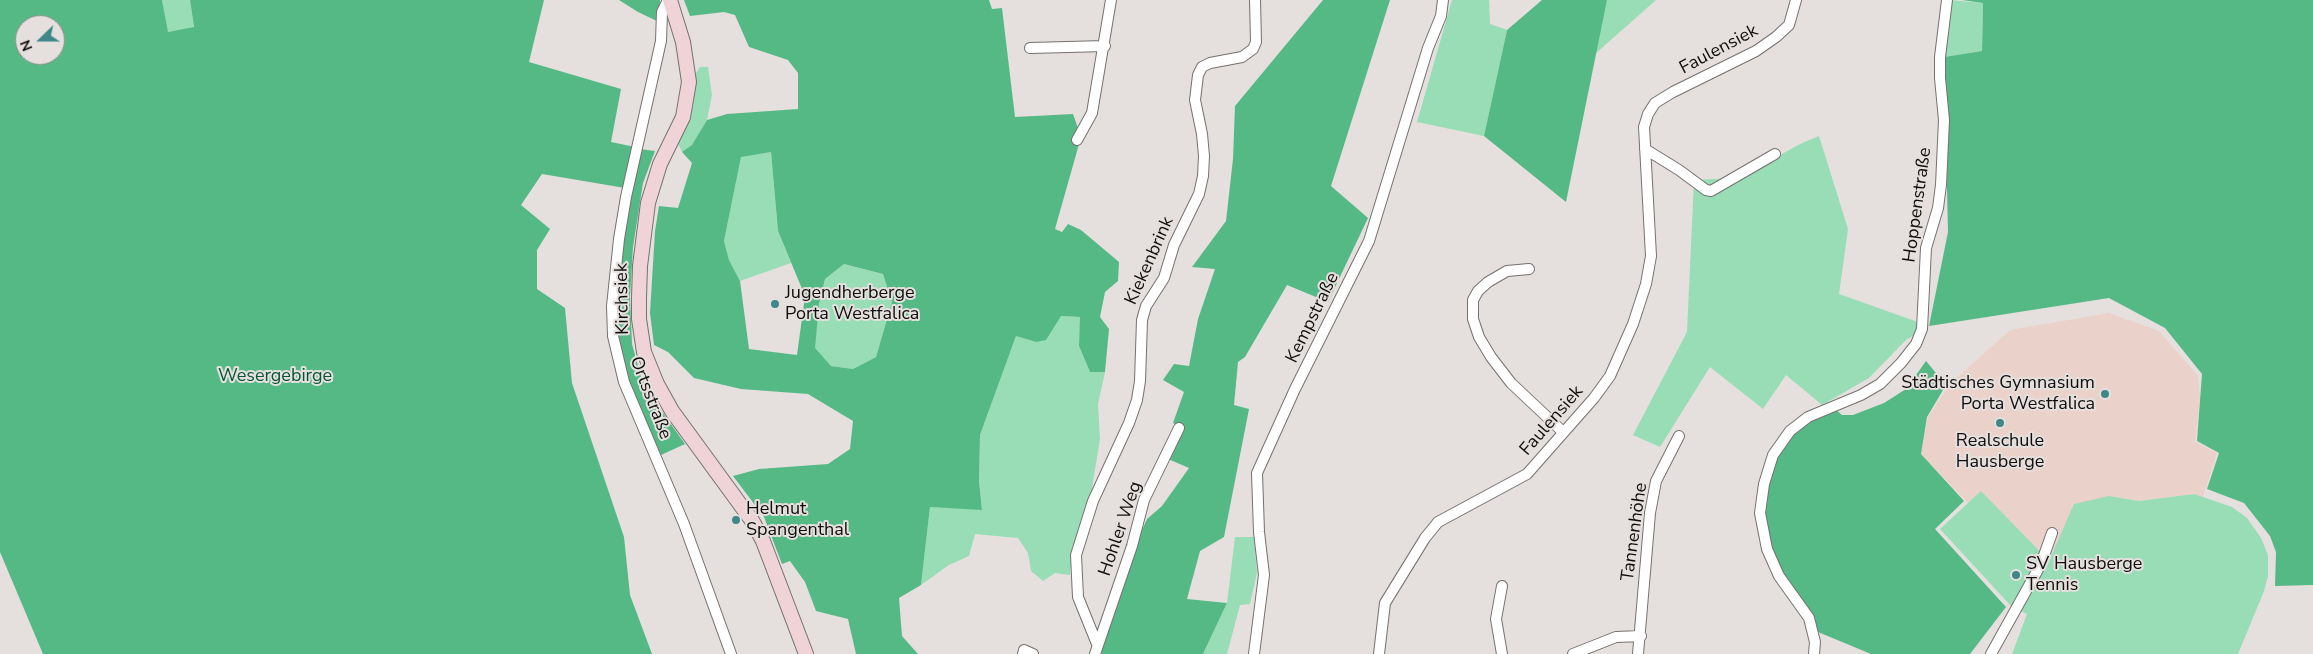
<!DOCTYPE html>
<html>
<head>
<meta charset="utf-8">
<style>
	body { margin:0 }
	#map { position:relative; width:2313px; height:654px; overflow:hidden; background:#e5e0dd; font-family:"Nunito Sans",sans-serif }
	canvas { display:block }
	.north { position:absolute; left:15px; top:15px; width:50px; height:50px; box-sizing:border-box; background:#e5e0dd; border:1px solid #8f8c89; border-radius:50%; rotate:248deg; font-size:14px; font-weight:700; line-height:20px; text-align:center; color:#0f0d0c }
	.north::after { content:''; display:block; margin:auto; width:18px; height:22px; background:#408888; clip-path:polygon(50% 0,100% 100%,50% 72%,0 100%) }
</style>
</head>
<body>
<div id="map">
<canvas width="2313" height="654"></canvas>
<div class="north">N</div>
</div>
<script>
const context = document.querySelector('canvas').getContext('2d');
context.lineJoin = 'round';
function paint(path, color) {
  context.fillStyle = color;
  context.fill(path, 'evenodd');
}
function shape(rows) {
  const path = new Path2D();
  for (const r of rows) {
    path.moveTo(r[0], r[1]);
    for (let i = 2; i < r.length; i += 2) path.lineTo(r[i], r[i + 1]);
  }
  return path;
}
function strokePath(path, color, width, dash) {
  context.strokeStyle = color;
  context.lineWidth = width;
  context.lineCap = dash ? 'butt' : 'round';
  context.setLineDash(dash || []);
  context.stroke(path);
}
function drawText(font, color, halo, rows, align = 'center') {
  context.font = font + ' "Nunito Sans",sans-serif';
  context.lineWidth = 4;
  context.setLineDash([]);
  context.textBaseline = 'middle';
  context.strokeStyle = halo;
  context.fillStyle = color;
  for (const [text, x, y, turn = 0] of rows) {
    context.save();
    context.translate(x, y);
    context.rotate((+turn || 0) * Math.PI / 180);
    context.textAlign = isNaN(turn) ? turn : align;
    if (halo) context.strokeText(text, 0, 0);
    context.fillText(text, 0, 0);
    context.restore();
  }
}
paint(shape([
	[2109,313,2159,331,2198,376,2200,398,2195,442,2217,453,2203,497,2194,494,2139,501,2109,496,2049,562,1981,491,1968,503,1921,454,1928,417,1950,384,2010,330]
]), '#ead1c9');
paint(shape([
	[162,0,190,0,194,28,167,32],
	[1452,0,1489,0,1490,24,1507,30,1484,136,1417,122],
	[1607,0,1656,0,1595,54],
	[1950,0,1983,3,1982,51,1944,57],
	[700,67,708,67,712,95,707,120,692,146,682,152,677,141,688,120,693,104,696,73],
	[1819,136,1848,229,1839,294,1929,326,1906,340,1869,378,1822,405,1786,375,1763,409,1710,367,1660,447,1633,435,1687,332,1694,180,1739,178,1800,144],
	[771,152,778,231,791,263,740,281,729,260,724,241,741,156],
	[844,264,883,274,892,302,876,357,853,369,831,366,814,349,819,304,825,279],
	[1061,316,1081,317,1079,346,1090,372,1105,372,1098,404,1100,439,1090,500,1072,548,1070,575,1055,573,1043,581,1031,571,1028,553,1018,538,975,534,969,556,949,565,921,585,930,507,982,509,979,481,980,435,1016,336,1036,342],
	[1981,491,2049,561,2074,504,2109,496,2139,501,2194,494,2232,507,2247,518,2261,538,2268,555,2268,576,2264,591,2238,654,2012,654,2027,614,2011,606,1940,529],
	[1235,537,1254,537,1257,573,1250,604,1240,605,1227,654,1203,654,1227,603]
]), '#98ddb5');
paint(shape([
	[0,0,162,0,168,32,194,27,190,0,544,0,529,62,621,89,611,142,635,147,625,188,542,174,521,205,550,229,537,250,537,289,565,308,572,383,624,537,630,595,652,654,43,654,0,552],
	[25,25,55,25,55,55,25,55],
	[619,0,660,0,659,22,638,12],
	[684,0,989,0,992,9,1002,8,1015,117,1073,114,1081,137,1055,229,1062,232,1068,224,1081,230,1119,262,1118,281,1105,292,1100,317,1109,329,1105,372,1090,372,1079,346,1080,317,1061,316,1046,340,1036,342,1016,336,980,435,979,481,982,510,930,507,921,585,899,598,902,636,918,654,856,654,848,619,816,611,805,582,790,561,782,564,764,517,733,476,759,469,828,464,850,449,853,421,808,394,741,389,694,378,668,352,654,345,650,313,655,231,659,206,678,208,692,163,682,152,692,145,707,120,727,114,798,109,798,73,788,60,749,47,735,15,724,12,690,16],
	[771,152,778,231,805,296,797,355,749,349,740,281,729,260,724,241,741,157],
	[844,264,883,274,892,302,876,357,853,369,831,366,815,348,819,304,825,279],
	[1323,0,1390,0,1331,186,1368,218,1328,302,1287,285,1245,357,1238,362,1234,405,1249,409,1224,537,1200,551,1187,599,1227,603,1203,654,1101,654,1107,626,1125,583,1142,530,1147,519,1162,506,1189,468,1168,459,1183,428,1173,423,1184,392,1163,380,1174,364,1189,366,1198,319,1215,269,1192,267,1226,221,1233,159,1235,106],
	[1542,0,1607,0,1566,202,1484,136,1507,30],
	[1962,0,2313,0,2313,585,2275,586,2276,552,2270,536,2244,503,2207,489,2219,453,2197,441,2202,374,2165,328,2109,298,1929,326,1948,232,1944,57,1982,51,1983,3],
	[640,149,655,151,643,183,633,247,630,297,632,344,641,377,656,403,685,444,661,455,628,384,618,347,615,290,621,233],
	[1926,361,1946,385,1927,417,1921,454,1964,501,1935,529,2006,607,1970,654,1871,654,1818,632,1781,574,1769,548,1762,516,1775,457,1792,433,1811,419,1835,409,1842,415,1853,415,1884,403,1906,389]
]), '#55b985');
const street = shape([
	[668,0,662,12,661,41,626,197,619,239,612,306,613,336,624,382,684,524,731,654],
	[1030,48,1105,46],
	[1077,140,1092,113,1111,0],
	[1645,149,1679,170,1706,190,1711,191,1775,154],
	[1529,269,1507,271,1488,282,1478,291,1473,300,1473,319,1479,337,1491,357,1511,383,1563,432],
	[1502,586,1496,619,1502,654],
	[1097,644,1078,597,1076,555,1093,501,1129,423,1137,400,1140,381,1142,320,1146,306,1164,278,1174,245,1199,194,1203,176,1204,156,1202,134,1195,100,1198,75,1202,67,1210,63,1242,57,1253,49,1256,42,1255,0],
	[1023,654,1024,650,1033,654],
	[1095,654,1132,546,1144,500,1179,428],
	[1254,654,1264,575,1259,532,1257,473,1295,389,1369,241,1428,48,1441,16,1443,0],
	[1379,654,1385,603,1425,538,1438,522,1527,474,1594,398,1610,376,1633,324,1646,284,1651,256,1644,127,1648,114,1655,103,1673,92,1756,51,1776,37,1789,25,1796,0],
	[1573,654,1616,637,1641,636],
	[1638,654,1650,513,1656,481,1679,436],
	[1814,654,1815,642,1809,618,1779,576,1767,549,1760,513,1764,484,1773,455,1790,431,1808,417,1861,395,1880,384,1901,363,1916,344,1922,329,1926,248,1938,208,1941,185,1944,120,1940,78,1940,57,1947,0],
	[1991,654,2041,564,2052,533]
]);
const secondary = shape([
	[670,0,683,42,689,82,683,117,660,164,648,203,640,266,639,298,639,319,644,352,657,384,672,411,753,522,763,541,806,654]
]);
strokePath(street, '#75716f', 12);
strokePath(secondary, '#75716f', 16);
strokePath(street, '#fff', 10);
strokePath(secondary, '#efd3d6', 14);
for (const [x, y, r, color] of [
	[775,304,5,"#408888"],
	[2105,394,5,"#408888"],
	[2000,423,5,"#408888"],
	[736,520,5,"#408888"],
	[2016,575,5,"#408888"]
]) {
  const dot = new Path2D();
  dot.arc(x, y, r, 0, 2 * Math.PI);
  context.fillStyle = color;
  context.fill(dot);
  strokePath(dot, '#e5e0dd', 2);
}
drawText('18px', '#0f0d0c', '#e5e0dd', [
	["Faulensiek",1719,50,-28],
	["Hoppenstraße",1918,205,-82],
	["Kiekenbrink",1150,261,-66],
	["Kirchsiek",623,299,-91],
	["Kempstraße",1313,318,-64],
	["Ortsstraße",650,398,69],
	["Faulensiek",1552,421,-49],
	["Hohler Weg",1121,529,-71],
	["Tannenhöhe",1635,532,-82]
]);
drawText('18px', '#0f0d0c', '#e5e0dd', [
	["Jugendherberge",785,294],
	["Porta Westfalica",785,315],
	["Städtisches Gymnasium",2095,384,"right"],
	["Porta Westfalica",2095,405,"right"],
	["Realschule",2000,442,"center"],
	["Hausberge",2000,463,"center"],
	["Helmut",746,510],
	["Spangenthal",746,531],
	["SV Hausberge",2026,565],
	["Tennis",2026,586]
], 'left');
drawText('18px', '#055635', '#e5e0dd', [
	["Wesergebirge",275,377]
]);
</script>
</body>
</html>
